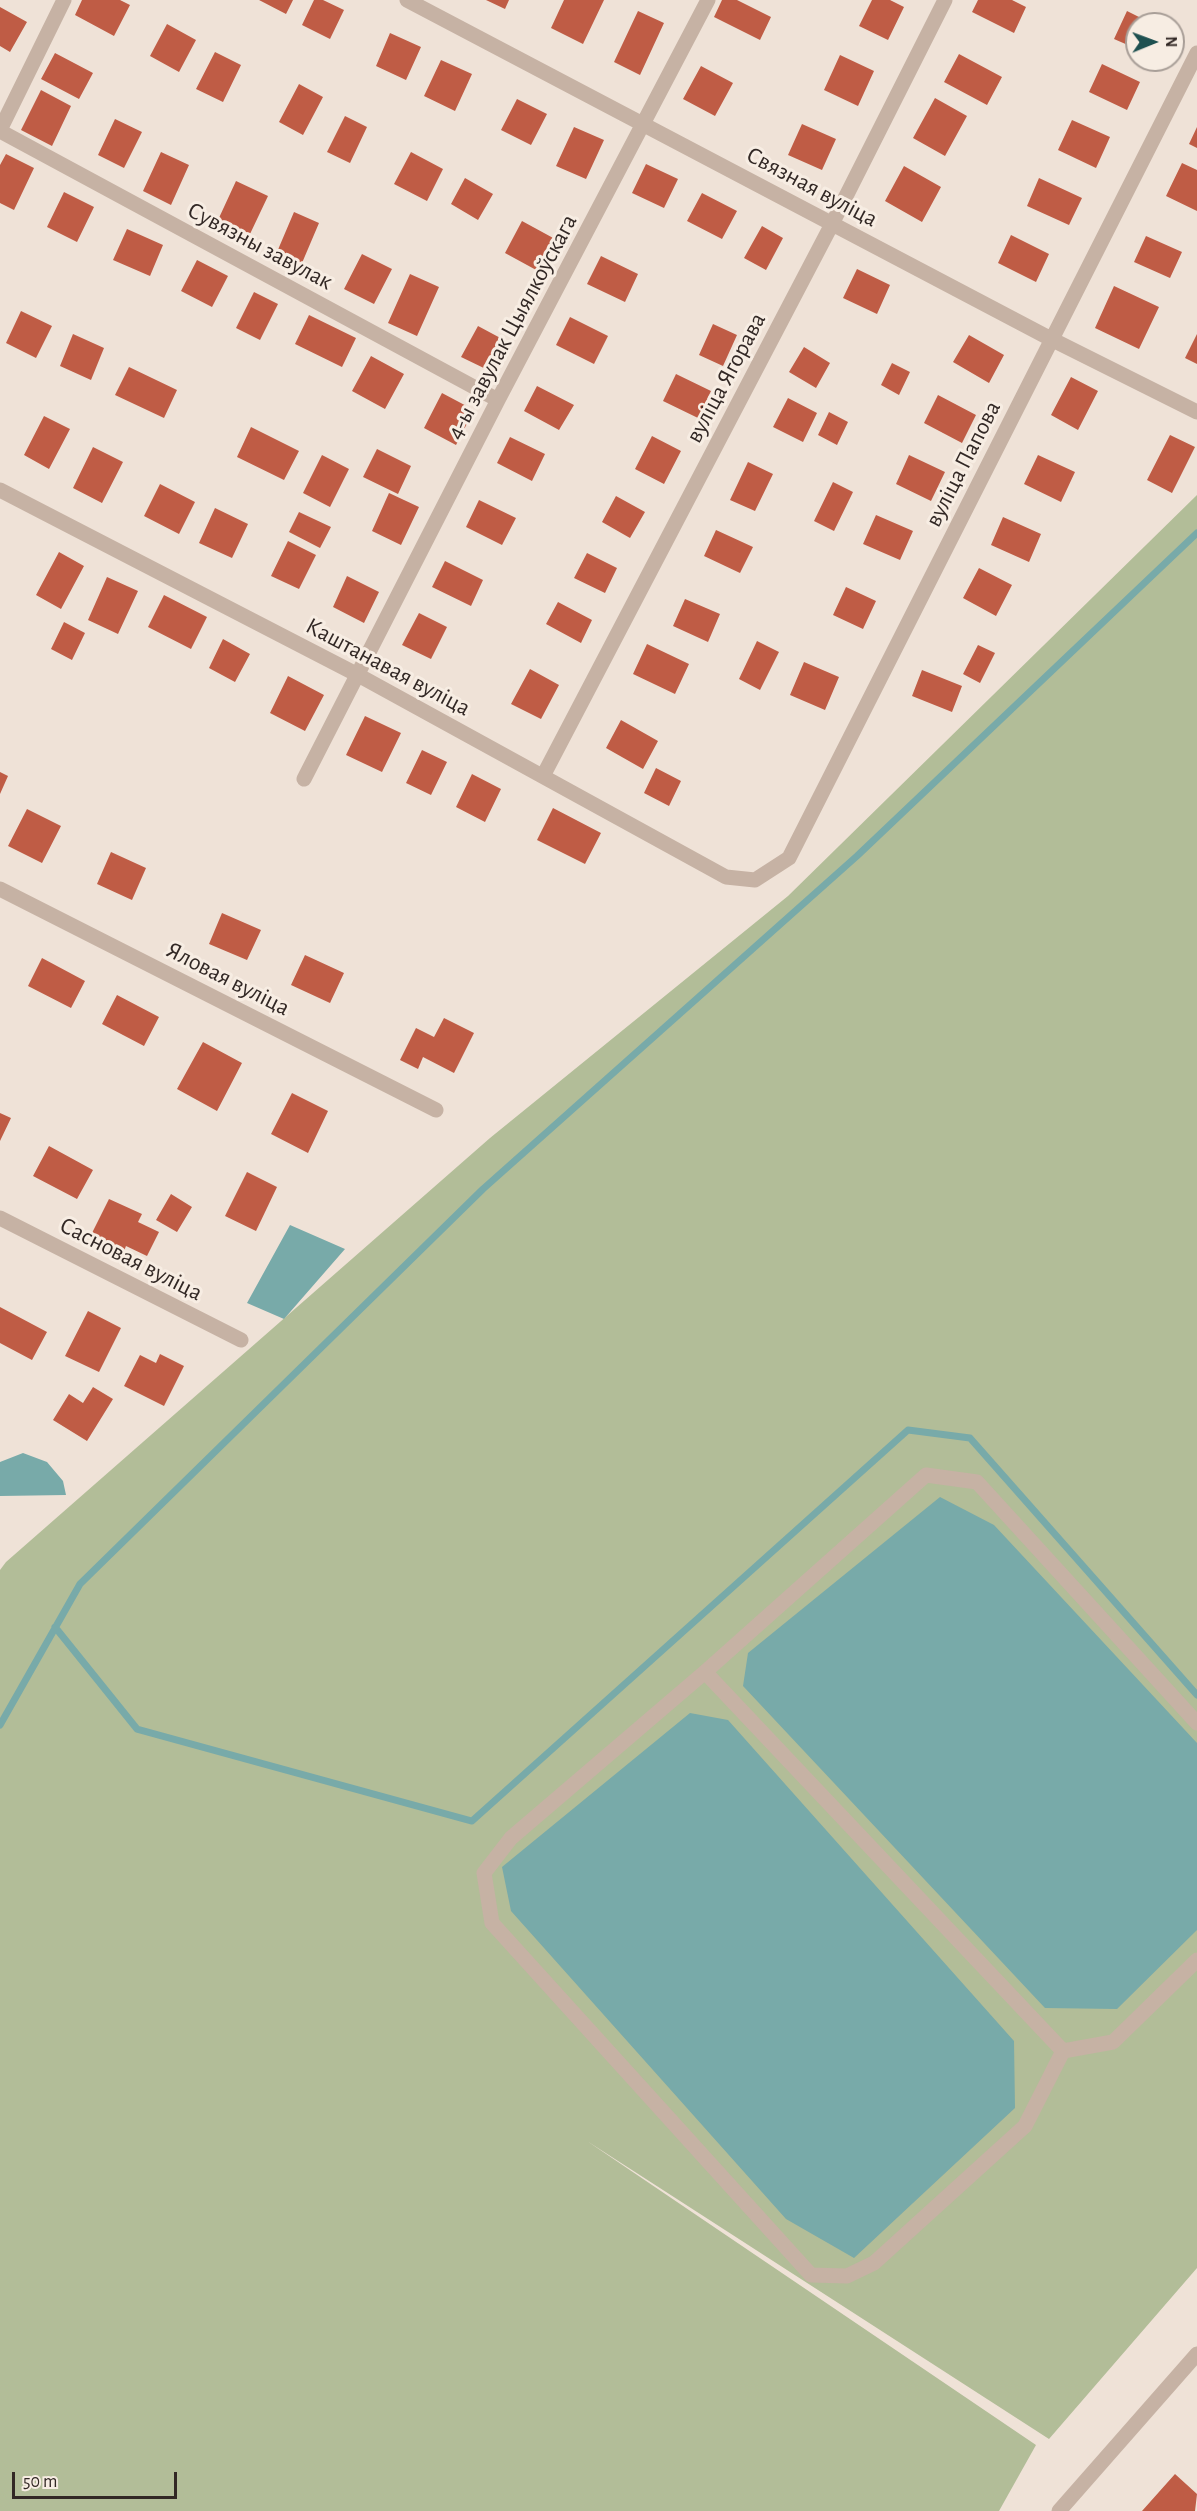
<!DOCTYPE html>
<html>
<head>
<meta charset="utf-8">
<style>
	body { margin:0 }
	#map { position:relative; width:1197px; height:2511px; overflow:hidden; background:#efe2d7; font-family:"Alegreya Sans",sans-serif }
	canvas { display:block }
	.north { position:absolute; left:1125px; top:12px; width:60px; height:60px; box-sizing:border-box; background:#f7ede3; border:2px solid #a89e97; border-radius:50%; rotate:89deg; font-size:16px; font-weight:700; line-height:24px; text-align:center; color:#322825 }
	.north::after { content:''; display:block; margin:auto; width:21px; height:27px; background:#1e5050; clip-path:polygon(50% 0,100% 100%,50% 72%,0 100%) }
	.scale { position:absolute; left:12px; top:2472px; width:165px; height:27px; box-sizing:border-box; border:3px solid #322825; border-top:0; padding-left:8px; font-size:18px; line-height:21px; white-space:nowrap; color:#322825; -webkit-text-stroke:4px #f7ede3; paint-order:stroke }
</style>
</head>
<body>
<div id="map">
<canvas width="1197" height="2511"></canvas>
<div class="north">N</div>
<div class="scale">50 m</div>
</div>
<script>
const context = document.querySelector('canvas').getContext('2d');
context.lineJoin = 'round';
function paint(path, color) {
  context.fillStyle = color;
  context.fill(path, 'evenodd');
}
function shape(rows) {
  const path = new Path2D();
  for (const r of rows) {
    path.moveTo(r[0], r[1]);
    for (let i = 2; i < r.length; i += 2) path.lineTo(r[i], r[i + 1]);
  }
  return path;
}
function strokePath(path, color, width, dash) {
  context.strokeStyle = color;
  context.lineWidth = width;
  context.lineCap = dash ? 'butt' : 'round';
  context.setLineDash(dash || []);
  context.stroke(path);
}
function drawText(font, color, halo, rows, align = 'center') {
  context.font = font + ' "Alegreya Sans",sans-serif';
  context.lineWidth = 6;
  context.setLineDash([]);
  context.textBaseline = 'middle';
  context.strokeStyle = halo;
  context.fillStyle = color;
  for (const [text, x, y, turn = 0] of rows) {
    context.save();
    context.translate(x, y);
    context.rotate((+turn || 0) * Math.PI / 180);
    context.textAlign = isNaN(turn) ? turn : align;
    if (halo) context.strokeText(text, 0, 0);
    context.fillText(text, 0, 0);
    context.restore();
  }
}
paint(shape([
	[1197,495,1197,2268,1049,2439,587,2141,1036,2445,999,2511,0,2511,0,1570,6,1562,490,1138,788,896]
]), '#b2bd98');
paint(shape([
	[290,1225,345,1249,284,1319,247,1303],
	[23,1453,47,1462,63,1481,66,1495,0,1496,0,1462],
	[940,1497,994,1525,1197,1743,1197,1930,1117,2009,1045,2008,743,1686,748,1653],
	[690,1713,728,1720,1014,2041,1015,2108,854,2258,786,2219,511,1911,502,1867]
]), '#78aaa9');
strokePath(shape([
	[55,1627,137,1729,472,1821,908,1430,970,1438,1197,1695],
	[0,1725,80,1584,483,1189,857,856,1197,533]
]), '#78aaa9', 7);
paint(shape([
	[82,0,120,0,130,5,114,36,75,15],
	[259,0,293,0,286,14],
	[314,0,323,0,344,10,330,39,302,25],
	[486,0,509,0,505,9],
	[564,0,604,0,583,44,551,28],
	[722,0,737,0,771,17,760,40,714,17],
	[872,0,890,0,904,7,888,40,859,26],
	[978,0,1012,0,1026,7,1014,33,972,12],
	[0,7,27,22,10,52,0,46],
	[638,11,664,23,640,75,614,62],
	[1127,11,1153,24,1137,24,1137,49,1114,39],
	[167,24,196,40,179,72,150,56],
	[390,33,421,47,406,80,376,66],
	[215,52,241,65,223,102,196,89],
	[55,53,93,73,79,99,41,79],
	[959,54,1002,77,987,105,944,82],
	[840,55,874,71,858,106,824,90],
	[441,60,472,74,455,111,424,96],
	[1102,64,1140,82,1127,110,1089,92],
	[701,66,733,83,715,116,683,99],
	[299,84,323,97,303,135,279,122],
	[41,90,71,106,52,146,21,130],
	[935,98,967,116,945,156,913,138],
	[517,99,547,114,531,145,501,130],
	[345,116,367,127,350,163,327,152],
	[115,119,142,132,124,168,98,155],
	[1072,120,1110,137,1096,168,1058,150],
	[802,124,836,139,822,170,788,155],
	[574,127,604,140,586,179,556,166],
	[1197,127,1197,148,1189,144],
	[161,152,189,165,171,205,143,191],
	[411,152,443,169,427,201,394,184],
	[6,154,34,168,14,210,0,203,0,165],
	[1182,163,1197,170,1197,211,1166,196],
	[646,164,678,179,664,208,632,193],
	[904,166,941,187,922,222,885,201],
	[465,178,493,194,478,220,451,204],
	[1039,178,1082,198,1069,225,1027,206],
	[236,181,268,196,250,234,218,220],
	[64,192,94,207,77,242,47,227],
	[702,193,737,211,722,239,687,221],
	[294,212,319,223,302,263,277,252],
	[522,221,555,239,538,271,505,253],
	[762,226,783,238,766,270,744,258],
	[127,229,163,245,150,276,113,260],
	[1011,235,1049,254,1036,282,998,263],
	[1146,236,1182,252,1170,278,1134,262],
	[362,254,392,269,374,304,344,289],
	[601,256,638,274,625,302,587,284],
	[197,260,228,276,212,307,181,291],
	[857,269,890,285,877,314,843,298],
	[410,274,439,287,417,336,388,323],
	[1114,286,1159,307,1139,349,1095,328],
	[254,292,278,304,260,340,236,328],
	[21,311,52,326,36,358,6,343],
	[309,315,356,338,342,367,295,344],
	[570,317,608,336,594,364,556,345],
	[713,324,737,335,723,366,699,355],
	[478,326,506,341,490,371,461,357],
	[73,334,104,348,91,380,60,366],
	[1197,334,1197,364,1185,358],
	[969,335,1004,355,989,383,953,362],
	[804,347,830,363,816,388,789,372],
	[371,356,404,374,385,409,352,391],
	[892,363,910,372,899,395,881,385],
	[129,367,177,390,164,418,115,395],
	[676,374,711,391,698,418,663,401],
	[1071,377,1098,391,1078,430,1051,415],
	[537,386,574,405,559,430,524,411],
	[442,393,474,410,456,445,424,428],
	[938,395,976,415,962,443,924,423],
	[788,398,817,413,803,442,773,427],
	[829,412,848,422,837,445,818,435],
	[44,416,70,429,49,469,24,455],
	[251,427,299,451,284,480,237,457],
	[1170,435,1195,447,1172,493,1147,480],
	[652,436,681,451,664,484,635,469],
	[510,437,545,454,532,481,497,463],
	[93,447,123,462,102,503,73,488],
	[377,449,411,466,398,494,363,477],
	[322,455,349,469,330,507,303,493],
	[909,455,945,472,931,501,896,484],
	[1038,455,1075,472,1061,502,1024,484],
	[748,462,773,474,755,511,730,500],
	[833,482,853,492,834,531,814,521],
	[160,484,195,502,179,534,144,516],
	[389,493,419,507,401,545,372,531],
	[616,496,645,512,630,538,602,522],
	[479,500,516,518,502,545,466,527],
	[215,508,248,524,232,558,199,543],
	[299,512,331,527,320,548,289,532],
	[876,515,913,531,900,560,863,544],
	[1003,517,1041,534,1029,562,991,545],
	[716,530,753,547,740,573,704,556],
	[288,541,316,555,299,589,271,576],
	[59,552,84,566,61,609,36,595],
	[587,553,617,568,605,593,574,578],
	[445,561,483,580,471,606,432,587],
	[979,568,1012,585,996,616,963,598],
	[347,576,379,592,364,623,333,607],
	[107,577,138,591,118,634,88,620],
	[846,587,876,601,863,629,833,615],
	[164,595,207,617,191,649,148,627],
	[685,599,720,614,708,642,673,626],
	[558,602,592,620,581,643,546,624],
	[419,613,447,627,431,659,402,645],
	[64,622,85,633,72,660,51,649],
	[223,639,250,654,235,682,209,668],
	[757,641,779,652,760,690,739,679],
	[647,644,689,664,675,694,633,674],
	[978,645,995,653,980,683,963,674],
	[804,662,839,677,825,710,790,695],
	[530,669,559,685,541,719,511,704],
	[922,670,962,686,952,712,912,696],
	[288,676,324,695,305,731,270,713],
	[365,716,401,733,382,772,346,755],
	[621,720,658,741,643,769,606,748],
	[422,750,447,762,431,795,406,783],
	[656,768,681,781,669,806,644,793],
	[0,772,8,776,0,794],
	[472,774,501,789,485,822,456,807],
	[553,808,601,833,585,864,537,840],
	[27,809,61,826,42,863,8,846],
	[111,852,146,868,132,900,97,884],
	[222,913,261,930,247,960,209,944],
	[305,955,344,973,330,1003,291,985],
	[42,958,85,981,71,1008,28,986],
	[117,995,159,1017,144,1046,102,1024],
	[444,1018,474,1033,454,1073,423,1057,418,1069,400,1060,416,1028,434,1037],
	[203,1042,242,1063,217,1111,177,1089],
	[292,1093,328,1111,308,1153,271,1134],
	[0,1113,11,1118,0,1141],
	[49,1146,93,1170,77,1199,33,1176],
	[247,1172,277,1187,256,1231,225,1216],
	[171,1194,192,1207,177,1232,156,1220],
	[109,1199,142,1214,138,1222,159,1232,147,1256,126,1246,124,1251,91,1235],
	[0,1307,47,1332,32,1360,0,1343],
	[88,1311,121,1328,99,1372,65,1356],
	[160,1354,184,1366,164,1406,124,1386,140,1355,156,1363],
	[93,1387,113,1399,87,1441,53,1420,69,1394,83,1403],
	[1175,2474,1197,2494,1195,2511,1142,2511]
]), '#bf5c45');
strokePath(shape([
	[407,0,1051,339,1197,412],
	[0,130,64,0],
	[0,131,498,400],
	[0,490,358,675,726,877,755,880,789,858,1197,53],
	[543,776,832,224,945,0],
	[304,779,498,400,708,0],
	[0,889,436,1110],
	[0,1218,241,1340],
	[705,1672,1063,2051],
	[1197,1723,977,1482,926,1475,705,1672,511,1838,484,1873,492,1923,811,2275,847,2276,874,2263,1025,2126,1063,2051,1113,2042,1197,1960],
	[1059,2511,1197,2354]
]), '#c6b2a4', 15);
drawText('24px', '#322825', '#f7ede3', [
	["Связная вуліца",812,187,28],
	["Сувязны завулак",260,246,28],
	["4-ы завулак Цыялкоўскага",512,327,-62],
	["вуліца Ягорава",726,378,-62],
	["вуліца Папова",963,464,-63],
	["Каштанавая вуліца",388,667,28],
	["Яловая вуліца",228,979,27],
	["Сасновая вуліца",131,1259,27]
]);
</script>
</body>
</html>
